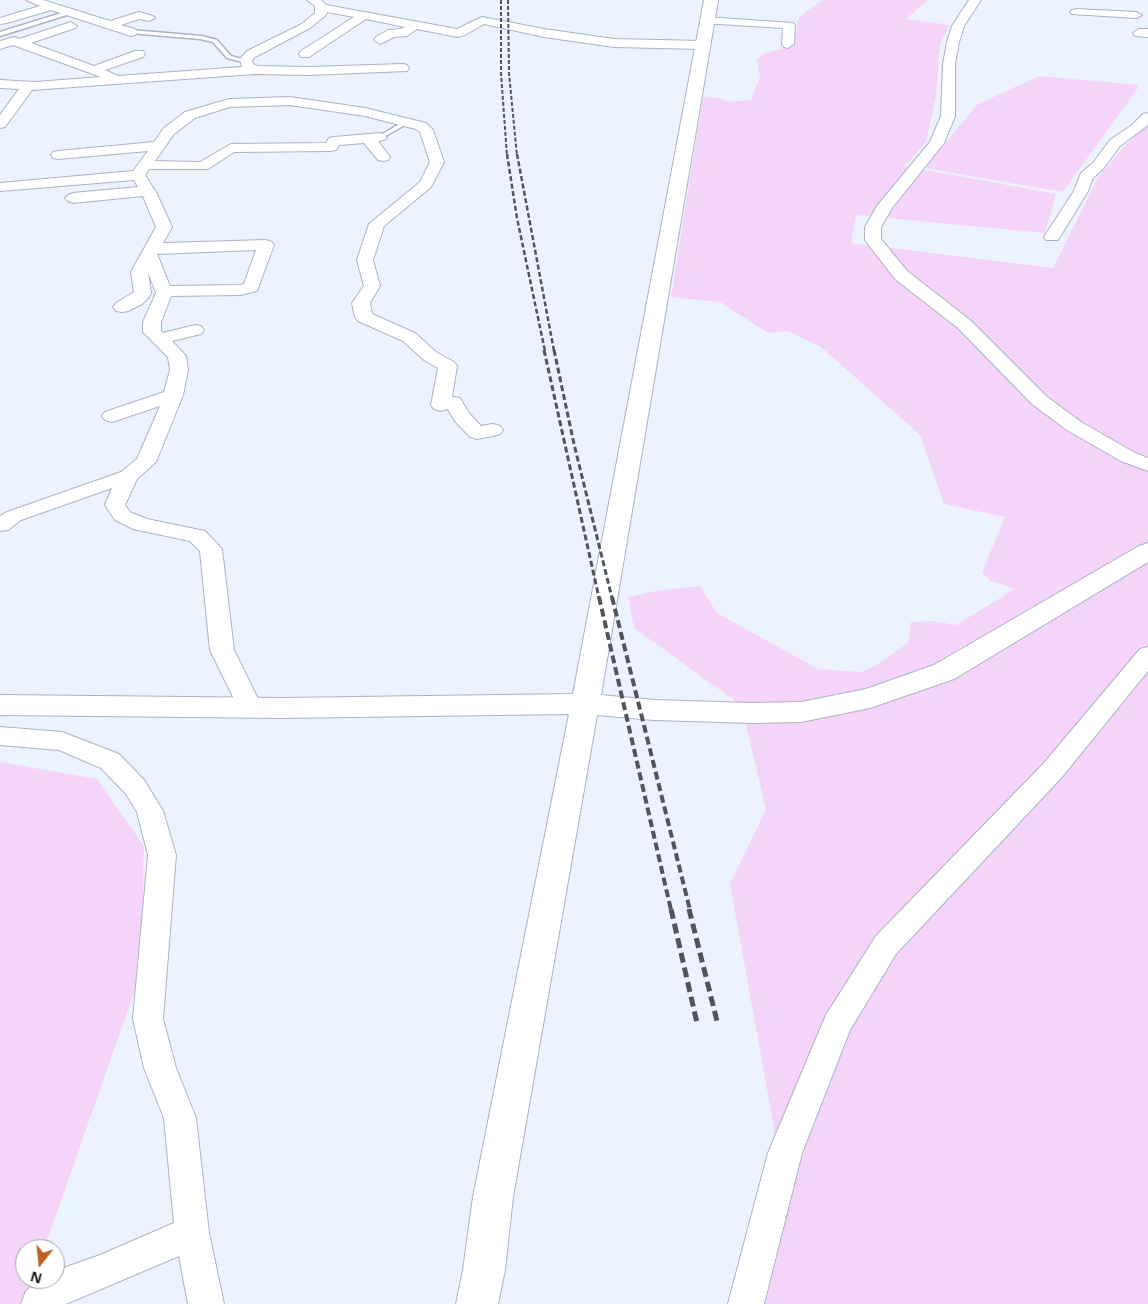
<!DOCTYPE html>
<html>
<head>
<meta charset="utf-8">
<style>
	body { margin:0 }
	#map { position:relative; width:1148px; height:1304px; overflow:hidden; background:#edf3fe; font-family:"Noto Sans",sans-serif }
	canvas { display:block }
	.north { position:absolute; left:15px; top:1239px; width:50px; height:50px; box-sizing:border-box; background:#fff; border:1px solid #a3a4a7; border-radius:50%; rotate:196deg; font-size:14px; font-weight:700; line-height:20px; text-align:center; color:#181c22 }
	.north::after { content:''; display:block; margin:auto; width:18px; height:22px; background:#c05e23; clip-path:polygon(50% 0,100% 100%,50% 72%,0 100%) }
</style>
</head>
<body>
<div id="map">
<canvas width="1148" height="1304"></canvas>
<div class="north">N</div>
</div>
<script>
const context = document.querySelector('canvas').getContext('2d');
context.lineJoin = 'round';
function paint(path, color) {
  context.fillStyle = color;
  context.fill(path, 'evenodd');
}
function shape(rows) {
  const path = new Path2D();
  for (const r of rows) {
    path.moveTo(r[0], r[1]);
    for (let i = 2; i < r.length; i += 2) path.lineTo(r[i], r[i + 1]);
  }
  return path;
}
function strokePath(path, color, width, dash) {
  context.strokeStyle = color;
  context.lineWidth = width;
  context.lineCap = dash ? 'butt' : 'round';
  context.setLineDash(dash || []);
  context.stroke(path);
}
paint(shape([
	[822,0,928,0,906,19,950,25,940,44,936,97,926,142,905,166,1056,194,1045,233,856,215,851,243,1053,268,1099,176,1123,148,1148,123,1148,1304,734,1304,777,1145,730,884,766,809,741,705,634,628,628,597,656,591,700,586,717,613,818,669,862,672,878,664,908,643,911,622,933,621,956,625,1015,589,989,580,982,572,1005,517,944,504,920,435,821,347,788,331,768,333,720,302,671,297,703,97,719,98,728,102,751,100,760,77,757,60,764,53,794,46,799,17],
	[1039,76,1140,85,1063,192,924,168,978,104],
	[0,762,97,779,144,846,141,973,44,1249,25,1249,25,1279,32,1279,23,1304,0,1304]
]), '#f5d4f9');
const service = shape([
	[71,10,73,13,0,36,0,32,71,10],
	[131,30,202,36,217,40,231,56,249,61,246,63,227,58,213,42,200,39,129,33,131,30],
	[405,121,410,122,382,138,377,137,405,121]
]);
const minor = shape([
	[26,0,43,0,110,21,139,12,153,16,155,18,149,21,139,19,121,25,135,29,137,32,135,35,131,36,51,10,7,23,0,24,0,18,40,6,26,0],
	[307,0,321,0,326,5,457,29,482,17,544,29,614,39,702,41,708,45,702,49,614,47,544,37,484,24,463,36,457,37,417,29,407,36,394,37,380,44,374,40,376,37,388,30,400,29,405,27,366,19,309,57,301,57,299,54,301,51,354,17,327,12,325,16,310,28,255,57,252,60,253,64,257,66,308,67,403,64,407,65,409,68,407,71,308,75,254,74,32,90,5,127,0,128,0,115,19,89,0,88,0,80,35,82,101,77,13,45,0,49,0,41,14,37,19,39,71,22,77,26,75,28,31,43,94,66,135,51,143,51,145,54,143,57,105,70,118,76,242,67,240,59,247,51,302,24,315,13,315,6,307,0],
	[969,0,981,0,964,26,959,42,955,64,955,116,944,143,892,208,881,227,881,239,907,271,970,320,1046,396,1081,422,1135,453,1148,458,1148,471,1121,461,1067,430,1032,404,958,328,895,279,865,240,865,227,877,206,930,142,941,116,943,64,947,42,952,26,969,0],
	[1076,9,1136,12,1142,15,1136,18,1072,14,1070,12,1072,10,1076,9],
	[706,17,793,23,795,25,794,44,788,48,784,47,782,44,783,28,702,23,700,21,706,17],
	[1139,29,1148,29,1148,37,1135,36,1133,33,1139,29],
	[290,97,365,108,426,123,433,130,444,162,431,187,384,226,373,260,380,286,370,303,372,314,415,333,436,352,454,362,457,366,452,397,460,398,469,413,481,426,493,424,500,426,503,430,500,434,493,436,477,439,470,437,454,420,448,409,441,411,434,409,431,405,438,368,424,360,403,341,358,321,355,317,352,303,364,286,357,260,369,224,420,182,430,162,420,132,416,129,365,116,290,105,230,107,195,118,174,134,155,161,200,162,231,144,326,143,329,138,334,137,380,133,387,137,385,140,378,141,390,157,388,160,383,161,378,160,364,143,339,145,336,150,331,151,234,152,208,169,149,169,145,175,157,194,172,227,163,243,266,240,272,242,274,245,257,291,241,295,171,296,161,322,161,331,163,333,195,325,201,326,204,330,201,334,172,341,186,356,188,370,183,395,156,462,137,479,125,505,130,512,147,519,205,531,222,549,234,650,262,707,259,713,250,716,241,713,210,650,200,551,190,541,133,529,115,520,105,505,112,488,21,520,8,530,0,531,0,516,7,512,121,472,137,459,160,406,112,422,105,420,102,416,105,412,164,392,170,370,168,357,143,332,143,322,156,293,148,272,151,293,149,297,142,304,128,311,122,312,116,311,113,307,116,303,134,292,131,272,156,227,143,196,73,203,68,201,65,198,68,195,73,193,138,187,134,180,0,191,0,183,133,171,148,151,58,159,53,158,51,155,53,152,58,151,154,142,164,128,185,112,229,99,290,97],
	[256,250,244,284,240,285,170,286,157,254,256,250],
	[1148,113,1148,125,1120,146,1103,169,1093,178,1088,191,1058,240,1046,240,1044,237,1074,191,1081,173,1093,163,1110,140,1132,125,1143,114,1148,113],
	[1148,647,1148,671,1062,777,896,954,850,1030,802,1153,764,1304,728,1304,768,1153,826,1015,876,936,1044,763,1140,649,1148,647],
	[0,727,62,732,119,754,144,780,163,811,176,855,163,1019,176,1068,196,1118,209,1233,224,1304,188,1304,179,1256,66,1304,21,1304,26,1291,40,1279,55,1279,55,1271,100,1255,174,1223,164,1118,144,1068,133,1019,148,855,137,812,126,794,101,768,59,750,0,745,0,727]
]);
const tertiary = shape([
	[704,0,718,0,601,695,654,700,752,703,801,702,866,689,934,665,1139,546,1148,543,1148,562,954,679,870,708,801,722,752,723,654,720,597,715,513,1197,505,1270,498,1304,456,1304,463,1270,473,1197,569,714,282,718,0,715,0,695,282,698,573,694,704,0]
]);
strokePath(service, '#abb3c4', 3);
strokePath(minor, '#abb3c4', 2);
strokePath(tertiary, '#abb3c4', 2);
paint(service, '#fff');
paint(minor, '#fff');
paint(tertiary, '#fff');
strokePath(shape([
	[501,0,501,73,507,156],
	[508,0,509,73,517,156]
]), '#50545c', 2, [4, 2]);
strokePath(shape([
	[507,154,517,218,545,351],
	[517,154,554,351]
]), '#50545c', 2.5, [5, 2.5]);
strokePath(shape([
	[544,350,599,598],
	[554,350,574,444,612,598]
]), '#50545c', 3, [6, 3]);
strokePath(shape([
	[599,597,671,910],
	[612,597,690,910]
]), '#50545c', 4, [8, 4]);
strokePath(shape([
	[671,909,697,1023],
	[689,909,717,1021]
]), '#50545c', 5, [10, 5]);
</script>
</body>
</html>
